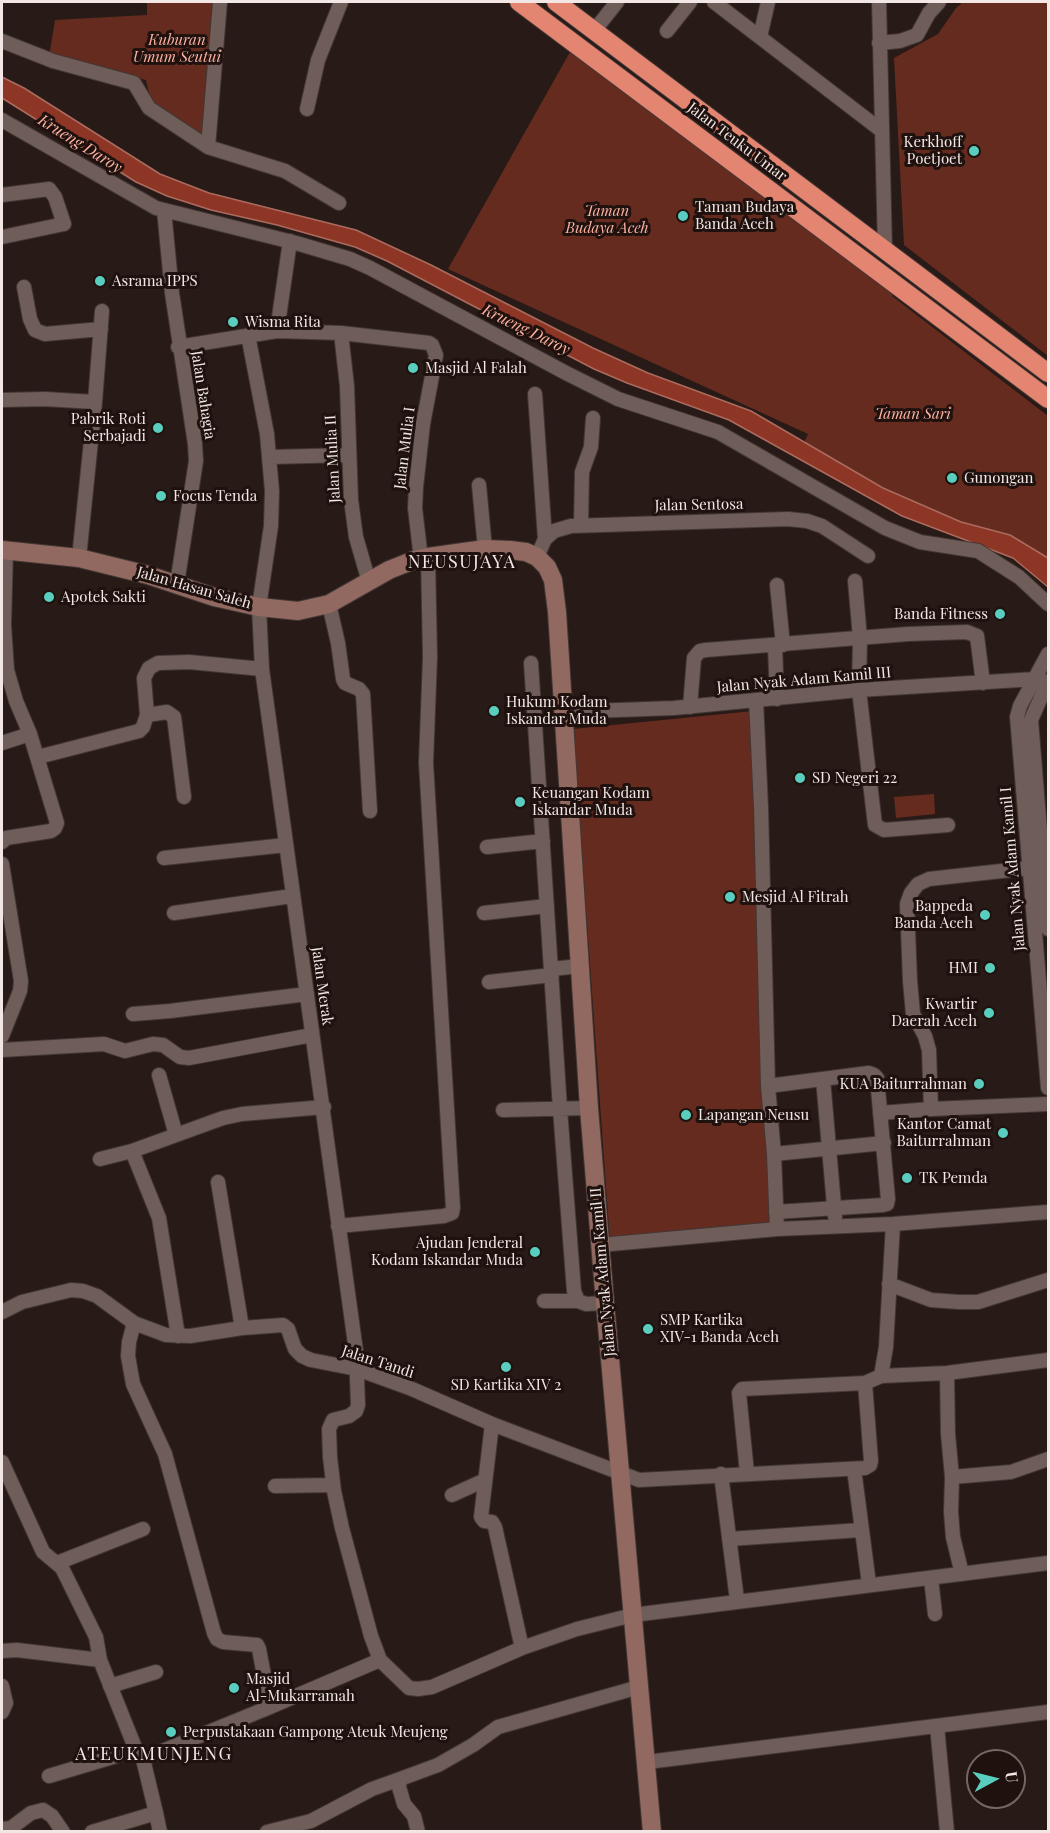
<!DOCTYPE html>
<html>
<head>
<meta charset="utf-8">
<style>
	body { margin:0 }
	#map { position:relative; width:1050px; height:1833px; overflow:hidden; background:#281a16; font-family:"Playfair Display",serif }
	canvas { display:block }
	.frame { position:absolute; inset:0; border:3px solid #f2e7e5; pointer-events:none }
	.north { position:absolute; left:966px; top:1749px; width:60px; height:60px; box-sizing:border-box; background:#1e110e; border:2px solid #736764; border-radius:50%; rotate:83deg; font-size:16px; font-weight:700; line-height:24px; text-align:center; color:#f2e7e5 }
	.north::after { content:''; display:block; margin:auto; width:21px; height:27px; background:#5acebe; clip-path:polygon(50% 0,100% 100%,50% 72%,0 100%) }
</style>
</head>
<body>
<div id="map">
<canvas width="1050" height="1833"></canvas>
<div class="frame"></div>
<div class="north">U</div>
</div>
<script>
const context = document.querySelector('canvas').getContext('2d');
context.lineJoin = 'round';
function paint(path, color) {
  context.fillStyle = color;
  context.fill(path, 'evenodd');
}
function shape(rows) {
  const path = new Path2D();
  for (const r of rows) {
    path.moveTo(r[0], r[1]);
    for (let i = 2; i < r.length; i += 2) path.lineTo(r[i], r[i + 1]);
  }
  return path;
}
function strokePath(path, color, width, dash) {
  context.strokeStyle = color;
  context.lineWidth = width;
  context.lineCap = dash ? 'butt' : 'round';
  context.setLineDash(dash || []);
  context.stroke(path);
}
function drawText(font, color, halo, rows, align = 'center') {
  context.font = font + ' "Playfair Display",serif';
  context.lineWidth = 6;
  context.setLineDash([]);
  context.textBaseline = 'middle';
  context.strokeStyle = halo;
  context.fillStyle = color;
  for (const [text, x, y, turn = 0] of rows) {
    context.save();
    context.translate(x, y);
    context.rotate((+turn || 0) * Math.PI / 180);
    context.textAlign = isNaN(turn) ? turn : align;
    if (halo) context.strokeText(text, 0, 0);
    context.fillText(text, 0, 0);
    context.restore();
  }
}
paint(shape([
	[147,2,224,2,212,143,152,106,146,80,49,57,55,20,147,15],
	[963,2,1048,2,1048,356,904,245,894,58,938,34,956,8],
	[570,52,893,293,892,296,1048,416,1048,558,1010,535,961,522,883,488,804,443,808,434,448,269],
	[753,711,777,1232,610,1242,573,729],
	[934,794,935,814,896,818,894,797]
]), '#662b1f');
const water = shape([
	[2,77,24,88,160,174,209,193,356,230,431,265,593,348,648,373,751,411,883,488,961,522,1010,535,1048,558,1048,587,1013,558,902,516,729,420,627,383,594,369,387,261,355,247,277,225,211,210,167,196,136,182,2,98,2,77]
]);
paint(water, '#8d3626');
strokePath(water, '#ab6b5f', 1.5);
const street = shape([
	[714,2,882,131],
	[879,2,885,250],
	[594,31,617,2],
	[667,31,690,2],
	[760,37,768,2],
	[2,41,53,61,134,83,149,108,208,147,285,171,339,203],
	[879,43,900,41,917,35,929,13,939,2],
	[307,109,318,60,341,2],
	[2,120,156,208,296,243,350,259,370,268,566,373,618,399,718,432,885,528,920,542,978,551,1019,577,1048,604],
	[208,147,220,2],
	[2,195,49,189,55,197,64,224,2,237],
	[164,210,172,293,195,444,196,461,177,584],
	[24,287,30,319,35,330,45,334,101,329],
	[277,331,290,241],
	[341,333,347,386,351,500,356,537,369,582],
	[248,335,267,434,272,491,271,526,259,607,262,669,356,1351,358,1405,356,1411,349,1416,333,1420,329,1429,330,1457,334,1491,342,1528,371,1636,380,1660],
	[178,347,277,331,341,333,429,343,432,345,436,355,423,424,416,487,415,508,421,559],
	[535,394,545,539],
	[2,400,44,399,95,402],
	[270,457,349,455],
	[479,485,485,549],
	[581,525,582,472,591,447,593,418],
	[537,557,545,539,554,531,571,526,788,519,807,521,822,526,868,556],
	[79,558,95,402,102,311],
	[855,581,860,638,859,690,875,825,884,830,948,825],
	[777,585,783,645],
	[329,604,338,643,343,679,345,683,359,689,363,694,370,811],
	[775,646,777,699],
	[1048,654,1020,706,1017,717,1048,1088],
	[531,663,560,1109,574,1291,578,1301,586,1304,605,1303],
	[1048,681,1031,720,1048,929],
	[756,700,761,807,768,1086,774,1154,777,1229],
	[690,707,694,658,700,651,706,650,908,634,967,632,977,636,983,683],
	[563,712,674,708,859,690,1035,679,1046,685],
	[147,715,167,712,174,717,184,797],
	[2,743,30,734],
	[38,757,139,731,143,727,147,715,144,678,149,668,158,663,189,662,262,669],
	[2,842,6,838,51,831,55,828,57,823,30,734,16,701,7,670,4,625,6,550],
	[487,847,543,841],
	[164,858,286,845],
	[2,864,21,981,20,991,2,1036],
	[1029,868,929,879,918,884,911,893,907,904,910,981,913,1014,925,1036,929,1050,931,1109,1048,1104],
	[174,913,292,896],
	[484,913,547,906],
	[551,969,580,966],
	[489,982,552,975],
	[133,1014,170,1011,307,994],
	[2,1050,104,1044,125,1051,153,1044,163,1045,180,1057,189,1058,312,1035],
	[159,1075,176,1135],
	[823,1079,835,1217],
	[768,1086,869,1073,874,1075,877,1078,888,1199,887,1204,883,1205,776,1212],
	[503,1110,589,1108],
	[880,1113,931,1109],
	[132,1151,159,1218,178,1336],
	[774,1154,884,1143],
	[100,1159,132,1151,223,1118,242,1114,324,1107],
	[218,1182,242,1328],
	[338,1226,444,1216,452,1213,453,1208,426,763,430,657,428,557],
	[600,1245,777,1229,893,1224,1048,1212],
	[889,1284,931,1300,959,1302,978,1302,1048,1280],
	[544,1301,578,1301],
	[2,1312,22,1302,71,1290,83,1291,97,1296,134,1323,166,1335,190,1336,242,1328,283,1325,288,1329,295,1349,302,1356,311,1360,357,1369,412,1389,492,1424,639,1480,865,1468,870,1465,871,1461,865,1383],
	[134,1323,129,1342,128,1356,133,1384,165,1454,214,1633,217,1639,223,1642,257,1645,259,1649,270,1707,380,1660,409,1688,418,1689,432,1687,522,1648,577,1629,633,1615,1048,1563],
	[947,1373,948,1434,952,1477,951,1512,953,1537,962,1574],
	[881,1376,886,1347,893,1224],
	[492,1424,481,1517,484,1521,492,1522,495,1527,522,1648],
	[2,1462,43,1552,62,1568,96,1637,100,1660,136,1750,143,1759,270,1707],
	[854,1469,869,1584],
	[747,1473,739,1393,742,1389,865,1383,881,1376,947,1373,1048,1360],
	[721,1474,737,1600],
	[952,1477,1011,1472,1048,1459],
	[275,1486,333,1485],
	[452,1495,485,1480],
	[729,1539,861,1530],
	[57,1563,143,1529],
	[931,1578,935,1614],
	[2,1651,17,1650,100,1660],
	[2,1686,6,1703,2,1712],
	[110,1686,156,1672],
	[937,1726,947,1832],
	[647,1762,1048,1712],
	[49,1776,136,1750],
	[400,1779,438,1765,473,1745,498,1727,639,1687],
	[156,1813,160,1832],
	[2,1829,11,1828,31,1813,43,1810,52,1816,63,1832],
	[92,1832,156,1813,143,1759],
	[267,1832,311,1821,372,1789,400,1779,399,1787,404,1804,414,1816,418,1832]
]);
const secondary = shape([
	[2,550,79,558,148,575,214,597,259,607,298,611,329,604,389,570,414,560,428,557,485,549,510,550,526,552,537,557,547,567,553,580,557,612,589,1108,605,1303,652,1832]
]);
const highway = shape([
	[519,2,1048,399],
	[556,2,1048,373]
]);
strokePath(street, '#423735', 16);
strokePath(secondary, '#423735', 20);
strokePath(highway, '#423735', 20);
strokePath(street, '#6f5d59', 14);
strokePath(secondary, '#926960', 18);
strokePath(highway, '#e38571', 18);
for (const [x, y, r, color] of [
	[974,151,6,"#5acebe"],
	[683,216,6,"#5acebe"],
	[100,281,6,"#5acebe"],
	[233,322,6,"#5acebe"],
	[413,368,6,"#5acebe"],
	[158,428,6,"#5acebe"],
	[952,478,6,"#5acebe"],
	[161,496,6,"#5acebe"],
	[49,597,6,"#5acebe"],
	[1000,614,6,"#5acebe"],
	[494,711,6,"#5acebe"],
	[800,778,6,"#5acebe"],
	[520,802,6,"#5acebe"],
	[730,897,6,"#5acebe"],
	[985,915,6,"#5acebe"],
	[990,968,6,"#5acebe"],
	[989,1013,6,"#5acebe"],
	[979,1084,6,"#5acebe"],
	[686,1115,6,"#5acebe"],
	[1003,1133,6,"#5acebe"],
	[907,1178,6,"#5acebe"],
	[535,1252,6,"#5acebe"],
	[648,1329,6,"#5acebe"],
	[506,1367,6,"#5acebe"],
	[234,1688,6,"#5acebe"],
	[171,1732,6,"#5acebe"]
]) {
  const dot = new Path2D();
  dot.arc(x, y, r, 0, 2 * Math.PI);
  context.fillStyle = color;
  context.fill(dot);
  strokePath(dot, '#1e110e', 2);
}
drawText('italic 15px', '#fcb1a1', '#1e110e', [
	["Kuburan",177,40],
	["Umum Seutui",177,57],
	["Taman",607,211],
	["Budaya Aceh",607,228],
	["Taman Sari",913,414]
]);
drawText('15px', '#f2e7e5', '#1e110e', [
	["Jalan Teuku Umar",737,142,37],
	["Jalan Bahagia",203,395,81],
	["Jalan Mulia I",405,448,-83],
	["Jalan Mulia II",333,459,-93],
	["Jalan Sentosa",699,505,-1],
	["Jalan Hasan Saleh",194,588,16],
	["Jalan Nyak Adam Kamil III",804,680,-5],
	["Jalan Nyak Adam Kamil I",1013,869,-95],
	["Jalan Merak",322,986,82],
	["Jalan Nyak Adam Kamil II",603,1272,-95],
	["Jalan Tandi",378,1362,18]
]);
drawText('15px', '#f2e7e5', '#1e110e', [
	["Kerkhoff",962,142,"right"],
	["Poetjoet",962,159,"right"],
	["Taman Budaya",695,207],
	["Banda Aceh",695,224],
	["Asrama IPPS",112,281],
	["Wisma Rita",245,322],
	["Masjid Al Falah",425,368],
	["Pabrik Roti",146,419,"right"],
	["Serbajadi",146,436,"right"],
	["Gunongan",964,478],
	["Focus Tenda",173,496],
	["Apotek Sakti",61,597],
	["Banda Fitness",988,614,"right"],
	["Hukum Kodam",506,702],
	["Iskandar Muda",506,719],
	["SD Negeri 22",812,778],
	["Keuangan Kodam",532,793],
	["Iskandar Muda",532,810],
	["Mesjid Al Fitrah",742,897],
	["Bappeda",973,906,"right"],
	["Banda Aceh",973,923,"right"],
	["HMI",978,968,"right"],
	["Kwartir",977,1004,"right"],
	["Daerah Aceh",977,1021,"right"],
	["KUA Baiturrahman",967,1084,"right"],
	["Lapangan Neusu",698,1115],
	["Kantor Camat",991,1124,"right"],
	["Baiturrahman",991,1141,"right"],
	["TK Pemda",919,1178],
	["Ajudan Jenderal",523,1243,"right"],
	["Kodam Iskandar Muda",523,1260,"right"],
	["SMP Kartika",660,1320],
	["XIV-1 Banda Aceh",660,1337],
	["SD Kartika XIV 2",506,1385,"center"],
	["Masjid",246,1679],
	["Al-Mukarramah",246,1696],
	["Perpustakaan Gampong Ateuk Meujeng",183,1732]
], 'left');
drawText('italic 16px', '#feb3a2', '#1e110e', [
	["Krueng Daroy",80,144,32],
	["Krueng Daroy",526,330,26]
]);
context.letterSpacing = '1.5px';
drawText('18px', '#f2e7e5', '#1e110e', [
	["NEUSUJAYA",462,562],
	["ATEUKMUNJENG",154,1754]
]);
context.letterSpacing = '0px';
</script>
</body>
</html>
